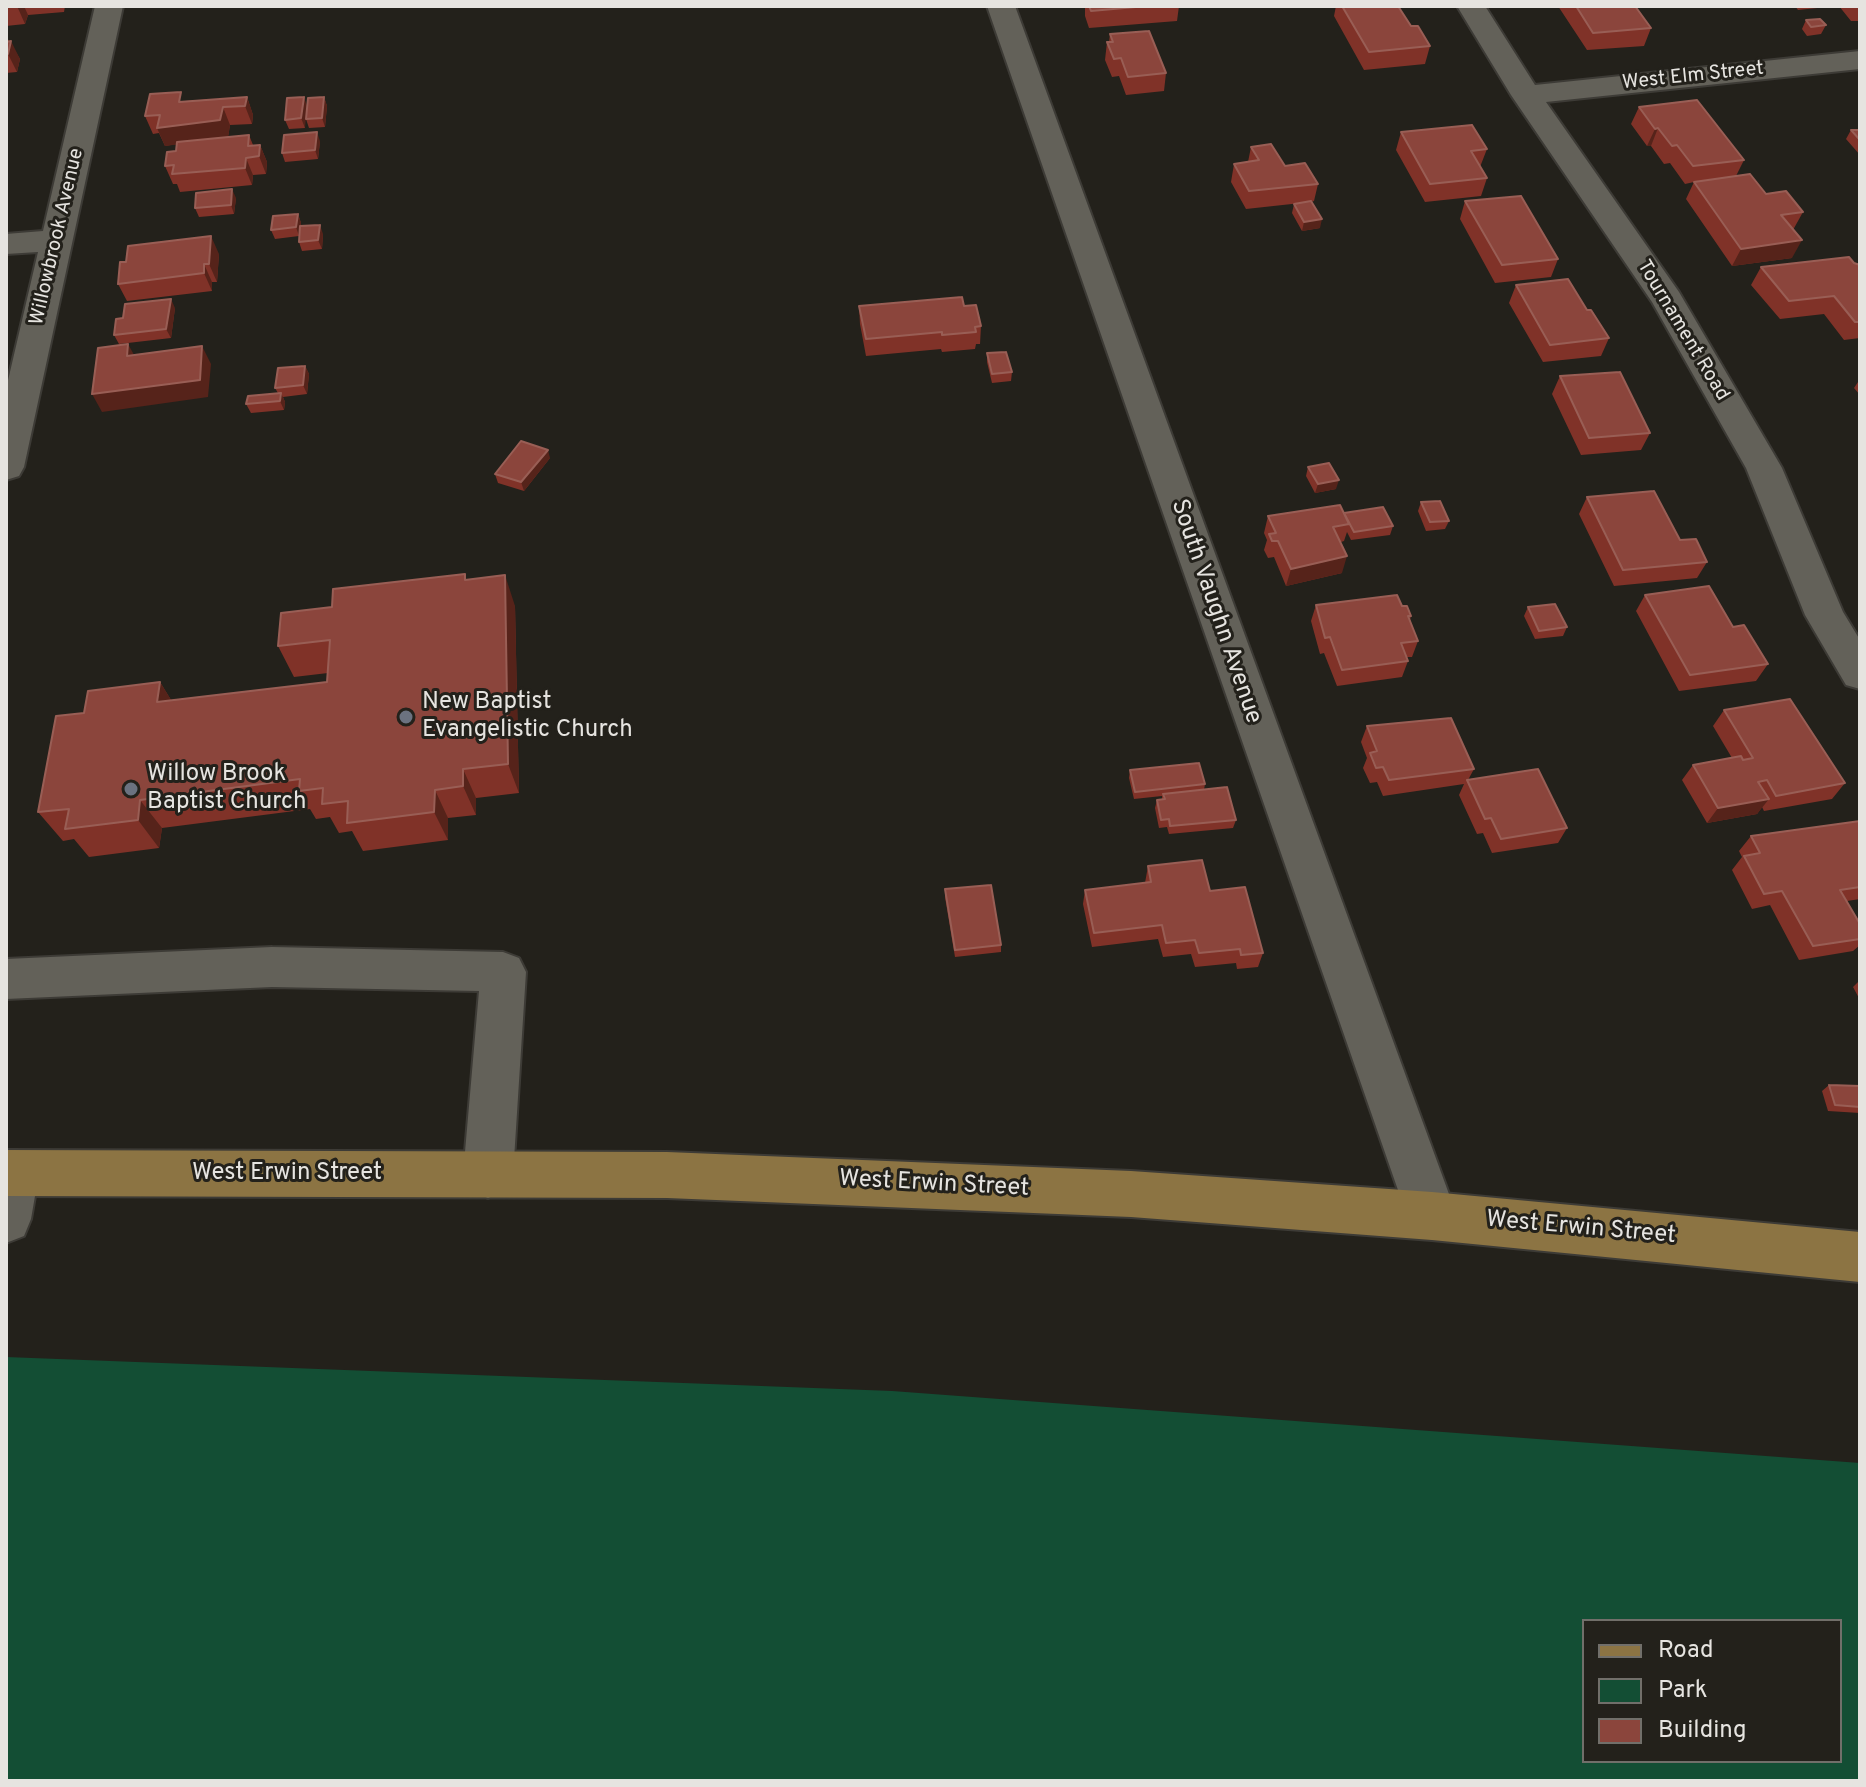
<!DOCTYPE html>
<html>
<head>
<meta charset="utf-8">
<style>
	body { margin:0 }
	#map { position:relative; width:1866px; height:1787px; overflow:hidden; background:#23211b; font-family:Overpass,sans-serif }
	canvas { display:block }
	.frame { position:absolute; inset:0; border:8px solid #e6e4e0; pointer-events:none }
	.legend { position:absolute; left:1582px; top:1619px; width:260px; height:144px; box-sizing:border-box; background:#23211b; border:2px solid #716f6a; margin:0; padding:10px 14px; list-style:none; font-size:24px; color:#e6e4e0 }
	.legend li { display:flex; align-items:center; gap:16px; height:40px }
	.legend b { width:40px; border:2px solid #716f6a }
</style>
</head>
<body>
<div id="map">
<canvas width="1866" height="1787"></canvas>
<div class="frame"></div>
<ul class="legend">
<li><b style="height:10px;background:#8c7443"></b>Road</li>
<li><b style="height:22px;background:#134e34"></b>Park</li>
<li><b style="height:22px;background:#8b453c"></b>Building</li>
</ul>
</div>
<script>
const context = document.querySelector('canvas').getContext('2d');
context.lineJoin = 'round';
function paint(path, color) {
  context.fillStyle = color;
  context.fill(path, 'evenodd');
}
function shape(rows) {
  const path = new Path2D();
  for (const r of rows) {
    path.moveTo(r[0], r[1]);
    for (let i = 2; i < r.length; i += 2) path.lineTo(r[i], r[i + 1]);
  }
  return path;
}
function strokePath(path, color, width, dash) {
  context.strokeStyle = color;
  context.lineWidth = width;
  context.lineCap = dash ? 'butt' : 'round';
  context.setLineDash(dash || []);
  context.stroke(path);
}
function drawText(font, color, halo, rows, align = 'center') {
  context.font = font + ' Overpass,sans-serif';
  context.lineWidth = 6;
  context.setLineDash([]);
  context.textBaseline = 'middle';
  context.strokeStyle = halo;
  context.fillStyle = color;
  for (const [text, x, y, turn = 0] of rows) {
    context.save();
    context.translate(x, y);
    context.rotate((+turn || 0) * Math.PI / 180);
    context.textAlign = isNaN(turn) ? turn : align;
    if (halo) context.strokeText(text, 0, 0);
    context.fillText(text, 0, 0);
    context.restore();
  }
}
paint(shape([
	[6,1357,892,1391,1860,1463,1860,1781,6,1781],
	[1584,1621,1840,1621,1840,1761,1584,1761]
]), '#134e34');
const minor = shape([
	[95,6,123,6,24,467,19,476,6,480,6,389,38,252,6,254,6,234,43,231,95,6],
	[987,6,1015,6,1457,1216,1450,1233,1432,1240,1414,1233,1407,1216,987,6],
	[1457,6,1485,6,1535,85,1860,51,1860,69,1546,102,1679,292,1782,468,1843,612,1860,640,1860,689,1846,685,1805,615,1746,468,1652,302,1511,95,1457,6],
	[272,947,503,952,519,958,526,972,513,1175,505,1191,488,1198,471,1191,463,1175,479,991,272,987,6,999,6,959,272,947],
	[15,1150,32,1157,39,1173,31,1219,24,1236,6,1243,6,1153,15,1150]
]);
const major = shape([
	[6,1150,667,1152,1131,1171,1432,1192,1860,1232,1860,1282,1432,1240,1131,1217,667,1198,6,1196,6,1150]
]);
strokePath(minor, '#3d3b36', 4);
strokePath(major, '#3d3b36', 4);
paint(minor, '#636159');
paint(major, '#8c7443');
paint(shape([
	[6,6,65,6,64,12,28,15,25,24,6,26],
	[1085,6,1179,6,1177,21,1089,28,1085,16],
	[1336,6,1342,6,1411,26,1430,46,1425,64,1364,70,1334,16],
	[1558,6,1635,6,1651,28,1644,46,1587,50],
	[1795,6,1827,6,1827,7,1798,10],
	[1839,6,1860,6,1860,21,1851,21],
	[1806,20,1826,25,1821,34,1807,36,1802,29],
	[1110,34,1166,73,1164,91,1126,95,1119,76,1112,77,1105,60,1107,42,1109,42],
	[6,36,20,59,17,72,6,73],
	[247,97,253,115,252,124,230,125,228,137,249,135,253,145,260,145,267,162,266,174,253,175,252,185,180,192,177,184,173,184,165,166,176,151,177,144,165,146,159,133,153,134,145,116,185,101],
	[304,97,305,128,289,129,285,120],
	[324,97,327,106,325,127,309,128,306,119],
	[1639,107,1744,160,1736,176,1766,194,1803,212,1793,230,1792,258,1732,266,1686,199,1694,182,1685,184,1670,163,1664,164,1651,146,1647,146,1631,124],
	[1851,130,1860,130,1860,155,1846,139],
	[1401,132,1487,149,1480,167,1487,178,1481,196,1425,202,1396,150],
	[320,141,318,159,285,162,282,153],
	[1251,147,1318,184,1314,201,1311,202,1320,228,1302,231,1292,213,1294,204,1301,203,1246,209,1231,182,1234,164,1248,162],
	[236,198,234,214,199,217,195,208],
	[1465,201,1558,259,1551,277,1495,283,1460,219],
	[298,214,301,223,301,226,323,234,322,249,302,251,299,242,299,236,275,239,271,230],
	[219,254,217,282,212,282,212,291,127,301,118,284],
	[1854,263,1860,265,1860,338,1844,340,1824,314,1780,319,1751,285,1761,267],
	[1516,285,1609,338,1601,356,1543,362,1509,303],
	[859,306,964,306,981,326,980,344,976,344,975,349,942,352,941,349,866,356,860,324],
	[175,308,171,338,119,344,114,335],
	[987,353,1012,372,1011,381,992,383,987,362],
	[305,366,309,374,307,394,283,397,285,402,284,410,251,413,246,404,278,393,275,388],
	[1560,376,1650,433,1641,450,1581,455,1552,394],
	[1860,379,1860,395,1854,388],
	[550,458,524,491,498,483,495,474],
	[1308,467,1336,489,1315,493,1306,476],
	[1587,497,1680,540,1707,562,1697,578,1614,586,1579,514],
	[1421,502,1449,521,1445,529,1426,531,1418,511],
	[1268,516,1393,526,1390,535,1351,540,1347,532,1344,541,1341,542,1342,573,1286,586,1274,557,1268,558,1264,550,1267,540,1264,533],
	[467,579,515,606,519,793,476,798,476,815,448,818,448,840,363,851,352,831,339,833,330,817,316,819,310,809,162,828,159,848,89,857,74,839,63,841,38,812,84,713,160,682,171,700,327,682,328,673,294,677,278,646,332,607],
	[1645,595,1733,627,1768,664,1756,681,1679,691,1636,611],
	[1316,605,1402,606,1411,616,1410,620,1418,641,1412,657,1407,657,1408,661,1402,677,1337,686,1324,653,1320,654,1311,621],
	[1528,607,1567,627,1563,636,1535,639,1524,616],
	[1724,710,1845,783,1832,799,1764,811,1762,807,1757,814,1707,823,1682,780,1693,765,1732,758,1713,726],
	[1367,726,1474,769,1468,780,1567,828,1558,843,1492,853,1483,833,1477,834,1459,795,1464,784,1383,796,1377,782,1370,783,1363,768,1367,758,1361,742],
	[1130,770,1205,784,1204,790,1236,820,1233,828,1169,834,1167,827,1159,828,1155,808,1157,800,1162,800,1162,796,1134,799,1129,778],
	[1860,821,1860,899,1847,901,1860,924,1860,945,1853,951,1799,960,1770,905,1752,909,1732,870,1742,857,1739,851,1751,836],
	[1148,866,1210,891,1263,953,1258,967,1237,969,1236,963,1195,967,1191,954,1163,957,1158,939,1092,947,1083,904,1085,890,1145,883],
	[945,889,1001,945,1001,952,955,957,945,897],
	[1860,980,1860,1000,1853,987],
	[1829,1085,1860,1086,1860,1113,1828,1111,1822,1091]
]), '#803228');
paint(shape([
	[17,6,24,6,28,15,25,24],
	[6,36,10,44,11,41,20,59,17,72,8,54,6,47],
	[247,97,253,115,252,124,245,106],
	[304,97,307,106,305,128,301,118],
	[324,97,327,106,325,127,322,118],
	[223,107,230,125,228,138,165,146,157,128],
	[1658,128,1651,146,1647,146,1655,129],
	[317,132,320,141,318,159,315,150],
	[260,145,267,162,266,174,259,156],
	[246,158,253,175,252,185,245,168],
	[232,189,236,198,234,214,231,205],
	[298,214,301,223,299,236,296,227],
	[1322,219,1320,228,1302,231,1304,222],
	[320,225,323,234,322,249,318,240],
	[211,236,219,254,217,282,209,264],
	[1802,240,1792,258,1732,266,1741,249],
	[204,264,212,282,212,291,204,273],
	[171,299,175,308,171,338,166,329],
	[128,344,138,362,127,356],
	[202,346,211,364,208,397,102,412,92,394],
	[305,366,309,374,307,394,303,385],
	[281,393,285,402,284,410,280,401],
	[548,450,550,458,524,491,521,482],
	[1339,480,1336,489,1315,493,1318,484],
	[1347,556,1342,573,1286,586,1291,569],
	[505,575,515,606,519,793,508,764],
	[160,682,179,713,157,702],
	[463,769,476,798,476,815,463,786],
	[435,790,448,818,448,840,434,812],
	[1769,799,1757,814,1707,823,1718,808],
	[140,800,162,828,159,848,138,820]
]), '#56231a');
const building = shape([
	[1089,6,1147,6,1091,11,1089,6],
	[1342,6,1398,6,1411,26,1418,26,1430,46,1369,52,1342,6],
	[1576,6,1635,6,1651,28,1593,33,1576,6],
	[1820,19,1826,25,1811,27,1806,20,1820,19],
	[1149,31,1166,73,1128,77,1121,58,1114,59,1107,42,1113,42,1110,34,1149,31],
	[11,41,8,54,6,54,6,42,11,41],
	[181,92,179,102,247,97,245,106,223,107,220,120,157,128,160,115,145,116,150,94,181,92],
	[304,97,301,118,285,120,287,98,304,97],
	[324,97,322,118,306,119,308,98,324,97],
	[1697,100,1744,160,1693,166,1677,145,1672,146,1658,128,1655,129,1639,107,1697,100],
	[1472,125,1487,149,1471,151,1487,178,1430,184,1401,132,1472,125],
	[1851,130,1860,130,1860,140,1851,130],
	[317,132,315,150,282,153,284,135,317,132],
	[249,135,248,146,260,145,259,156,246,158,245,168,172,174,174,165,165,166,167,152,176,151,177,142,249,135],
	[1271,144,1285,166,1305,163,1318,184,1249,191,1234,164,1259,160,1251,147,1271,144],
	[1750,174,1766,194,1786,191,1803,212,1781,215,1802,240,1741,249,1694,182,1750,174],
	[232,189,231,205,195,208,196,193,232,189],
	[1521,196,1558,259,1502,265,1465,201,1521,196],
	[1311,201,1322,219,1304,222,1294,204,1311,201],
	[298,214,296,227,271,230,273,216,298,214],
	[320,225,318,240,299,242,300,226,320,225],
	[211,236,209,264,204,264,204,273,118,284,120,262,126,262,128,246,211,236],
	[1849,257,1854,263,1860,265,1860,322,1855,322,1834,296,1789,301,1761,267,1849,257],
	[1568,279,1587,310,1591,310,1609,338,1550,345,1516,285,1568,279],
	[962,297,964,306,976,305,981,326,975,327,976,332,942,335,942,332,866,339,859,306,962,297],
	[171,299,166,329,114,335,116,319,123,318,125,304,171,299],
	[128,344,127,356,202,346,200,380,92,394,98,348,128,344],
	[1006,352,1012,372,992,374,987,353,1006,352],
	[305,366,303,385,275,388,278,368,305,366],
	[1620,372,1650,433,1589,438,1560,376,1620,372],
	[281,393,280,401,246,404,248,396,281,393],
	[521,441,548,450,521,482,495,474,521,441],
	[1329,463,1339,480,1318,484,1308,467,1329,463],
	[1654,491,1680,540,1696,539,1707,562,1623,570,1587,497,1654,491],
	[1440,501,1449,521,1430,522,1421,502,1440,501],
	[1340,505,1349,524,1333,527,1347,556,1291,569,1278,541,1272,541,1269,534,1276,533,1268,516,1340,505],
	[1383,507,1393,526,1354,532,1344,513,1383,507],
	[465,574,465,580,505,575,508,764,463,769,463,786,435,790,434,812,347,823,348,801,322,804,323,788,299,791,300,779,140,800,138,820,65,829,69,809,38,812,56,716,84,713,88,691,160,682,157,702,327,682,330,640,278,646,281,613,332,607,333,589,465,574],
	[1709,586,1733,627,1744,625,1768,664,1690,675,1645,595,1709,586],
	[1397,595,1402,606,1407,606,1411,616,1408,616,1418,641,1401,643,1408,661,1342,670,1330,637,1325,638,1316,605,1397,595],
	[1555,604,1567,627,1539,631,1528,607,1555,604],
	[1790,699,1845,783,1776,796,1767,780,1758,782,1769,799,1718,808,1693,765,1741,756,1743,760,1753,758,1724,710,1790,699],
	[1451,718,1474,769,1389,780,1383,767,1376,768,1370,753,1377,751,1367,726,1451,718],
	[1199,763,1205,784,1135,792,1130,770,1199,763],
	[1538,769,1567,828,1501,839,1491,818,1485,819,1467,780,1538,769],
	[1227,787,1236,820,1170,826,1169,819,1161,820,1157,800,1165,799,1163,794,1227,787],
	[1860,821,1860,887,1840,890,1860,924,1860,939,1813,946,1782,891,1764,894,1744,856,1760,853,1751,836,1860,821],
	[1202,860,1210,891,1245,887,1263,953,1241,955,1240,949,1199,953,1195,940,1166,943,1162,925,1094,933,1085,890,1151,882,1148,866,1202,860],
	[991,885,1001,945,955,950,945,889,991,885],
	[1829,1085,1860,1086,1860,1107,1835,1105,1829,1085]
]);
paint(building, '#8b453c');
strokePath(building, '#995e55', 2);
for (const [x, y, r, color] of [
	[406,717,8,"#6b7280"],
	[131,789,8,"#6b7280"]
]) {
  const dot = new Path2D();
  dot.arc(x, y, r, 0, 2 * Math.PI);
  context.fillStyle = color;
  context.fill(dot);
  strokePath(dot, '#23211b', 3);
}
drawText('20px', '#e6e4e0', '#23211b', [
	["West Elm Street",1693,77,-6],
	["Willowbrook Avenue",58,237,-77],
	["Tournament Road",1682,331,59]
]);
drawText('24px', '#e6e4e0', '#23211b', [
	["South Vaughn Avenue",1215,612,71],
	["West Erwin Street",287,1174],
	["West Erwin Street",934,1185,3],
	["West Erwin Street",1581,1229,5]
]);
drawText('24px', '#e6e4e0', '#23211b', [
	["New Baptist",422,703],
	["Evangelistic Church",422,731],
	["Willow Brook",147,775],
	["Baptist Church",147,803]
], 'left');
</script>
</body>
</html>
